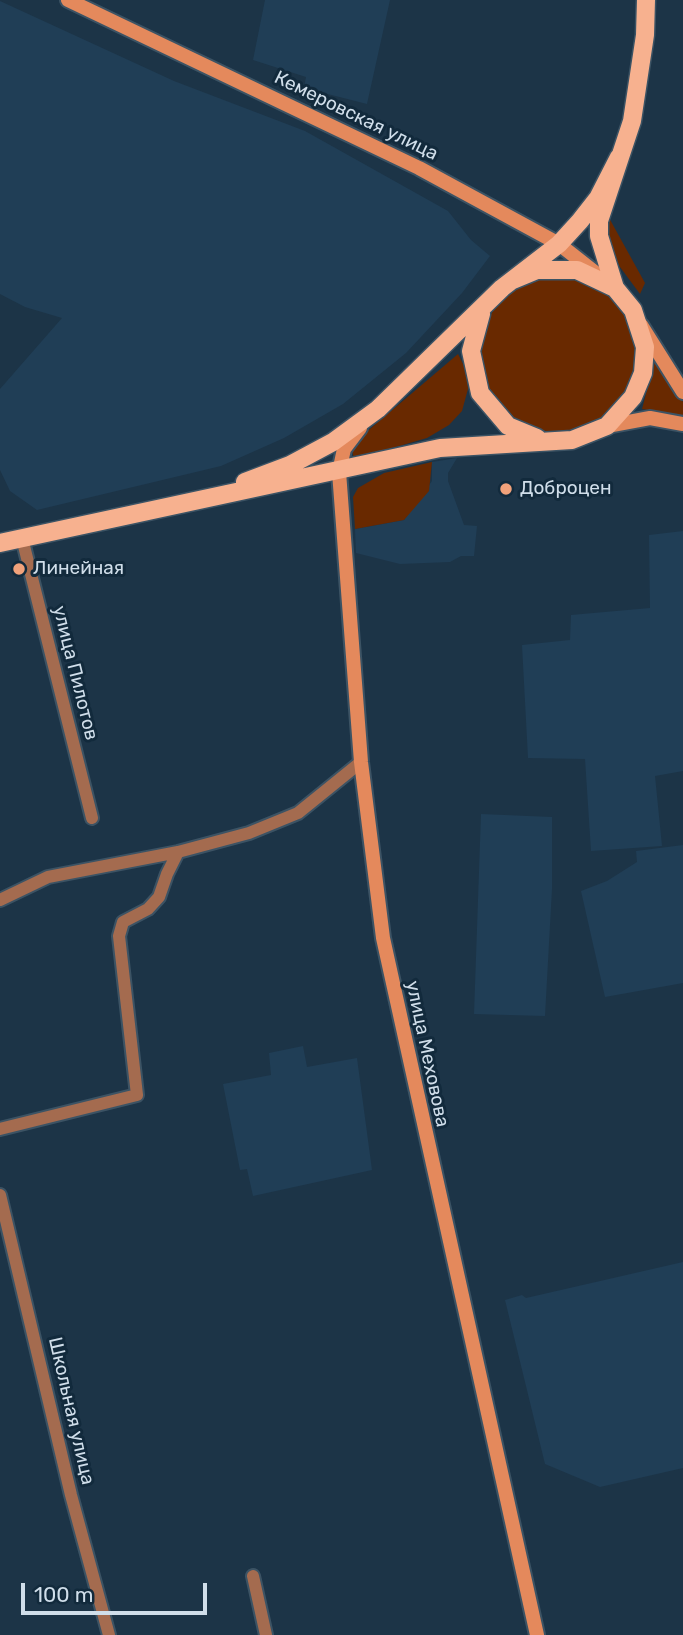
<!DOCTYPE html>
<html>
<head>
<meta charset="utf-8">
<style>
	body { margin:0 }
	#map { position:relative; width:683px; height:1635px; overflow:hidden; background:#1c3447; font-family:Rubik,sans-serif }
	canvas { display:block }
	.scale { position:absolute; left:21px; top:1583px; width:186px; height:32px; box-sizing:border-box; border:4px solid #d0deea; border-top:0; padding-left:9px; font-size:21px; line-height:24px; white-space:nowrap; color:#d0deea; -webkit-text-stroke:5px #122a3c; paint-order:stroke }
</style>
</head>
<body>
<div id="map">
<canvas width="683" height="1635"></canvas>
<div class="scale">100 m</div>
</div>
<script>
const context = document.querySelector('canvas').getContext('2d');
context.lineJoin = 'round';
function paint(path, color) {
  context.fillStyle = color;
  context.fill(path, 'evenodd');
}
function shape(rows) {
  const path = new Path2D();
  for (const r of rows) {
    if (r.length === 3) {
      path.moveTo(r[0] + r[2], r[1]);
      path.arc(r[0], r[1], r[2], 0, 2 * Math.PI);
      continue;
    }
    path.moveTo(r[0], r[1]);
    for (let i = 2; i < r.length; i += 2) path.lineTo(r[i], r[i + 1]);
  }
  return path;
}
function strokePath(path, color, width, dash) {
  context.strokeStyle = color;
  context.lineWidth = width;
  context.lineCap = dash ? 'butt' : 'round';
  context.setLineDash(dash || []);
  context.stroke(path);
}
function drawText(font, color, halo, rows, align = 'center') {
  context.font = font + ' Rubik,sans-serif';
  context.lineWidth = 6;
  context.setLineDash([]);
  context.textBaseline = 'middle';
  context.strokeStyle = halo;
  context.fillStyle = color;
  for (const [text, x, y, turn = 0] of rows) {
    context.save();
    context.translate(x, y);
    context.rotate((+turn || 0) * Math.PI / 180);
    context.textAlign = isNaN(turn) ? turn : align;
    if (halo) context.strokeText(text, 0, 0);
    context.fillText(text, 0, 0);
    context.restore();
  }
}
paint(shape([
	[265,0,390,0,367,104,304,88,306,77,253,60],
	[0,1,174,81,305,131,448,211,471,240,490,256,462,293,406,353,343,404,284,438,221,466,37,510,10,491,0,470,0,389,62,318,25,307,0,294],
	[457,458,448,473,448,481,464,525,477,526,474,556,461,556,450,562,400,564,356,553,355,529,404,520,432,481,432,462],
	[683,531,683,771,655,776,662,846,591,851,585,759,528,758,522,645,570,640,571,615,650,608,649,535],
	[481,814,552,817,552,889,545,1016,474,1014],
	[683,845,683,983,605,997,581,891,607,881,637,862,636,851],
	[303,1046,307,1067,357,1058,372,1170,253,1196,247,1169,240,1170,223,1084,271,1075,269,1053],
	[683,1262,683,1468,600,1487,545,1464,505,1300,522,1295,526,1298]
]), '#203e56');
paint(shape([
	[608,216,645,283,640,294,620,267,607,242,605,220],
	[558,354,78],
	[458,354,467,372,468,389,462,411,449,425,427,438,354,459,352,450,357,440],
	[654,363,663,371,683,402,683,416,642,409],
	[432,462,429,491,404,520,355,529,353,497,358,488,384,473]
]), '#692900');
const street = shape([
	[22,538,92,818],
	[0,900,48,877,178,852,249,833,298,813,361,762],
	[0,1129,137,1095,119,936,123,922,148,909,159,897,167,874,178,852],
	[0,1195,71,1495,109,1635],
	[253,1576,266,1635]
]);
const secondary = shape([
	[68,0,419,168,559,244,597,274],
	[641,325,683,392],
	[607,426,650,418,683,424],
	[360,428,344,449,339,472,361,762,383,938,537,1635]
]);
const primary = shape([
	[615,288,599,236,599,221,632,121,645,35,646,0],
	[481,314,471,351,480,393,508,426,537,438],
	[245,482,290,465,333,442,378,409,502,288,559,244,580,221,598,198,619,157],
	[0,543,440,448,572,440,607,426,633,397,643,373,645,347,633,310,615,288,577,270,537,270,513,280]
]);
strokePath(street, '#3c5364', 16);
strokePath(secondary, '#3c5364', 18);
strokePath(primary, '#3c5364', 21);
strokePath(street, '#a46b4f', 12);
strokePath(secondary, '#e4895c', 14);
strokePath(primary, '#f7b18f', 18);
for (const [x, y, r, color] of [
	[506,489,7,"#f1a27b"],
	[19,569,7,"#f1a27b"]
]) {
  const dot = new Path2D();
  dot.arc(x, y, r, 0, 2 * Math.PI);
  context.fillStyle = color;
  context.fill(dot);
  strokePath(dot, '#122a3c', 2.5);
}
drawText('19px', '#d0deea', '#122a3c', [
	["Кемеровская улица",356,116,26],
	["улица Пилотов",75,673,76],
	["улица Меховова",427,1054,78],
	["Школьная улица",71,1411,77]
]);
drawText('19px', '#d0deea', '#122a3c', [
	["Доброцен",520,489],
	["Линейная",33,569]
], 'left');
</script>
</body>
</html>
